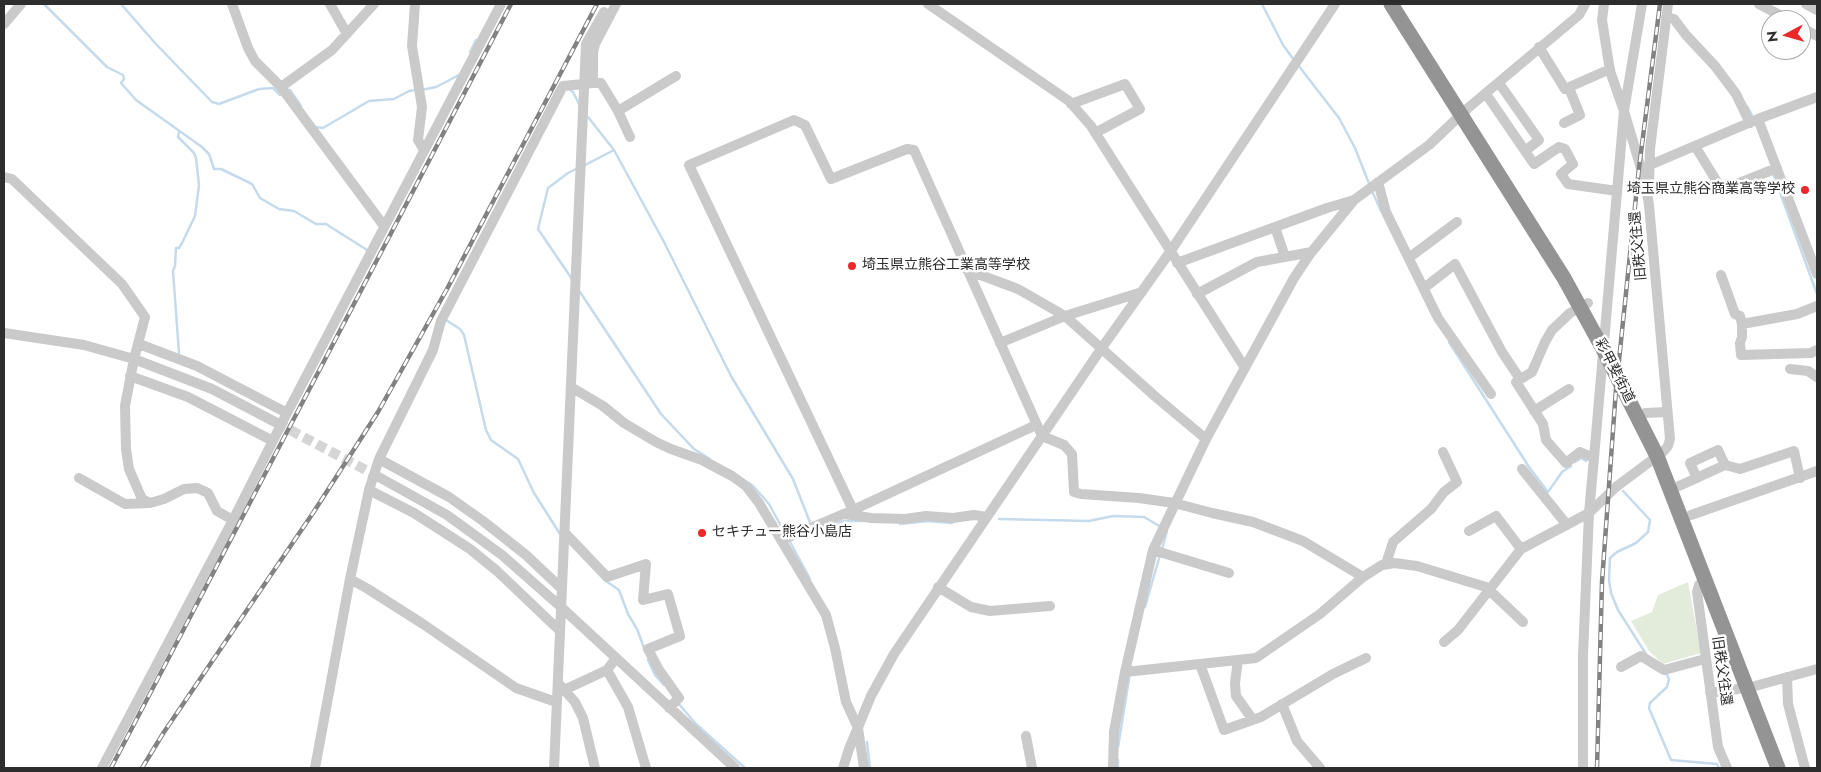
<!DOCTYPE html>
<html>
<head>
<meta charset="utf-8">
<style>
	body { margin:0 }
	#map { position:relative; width:1821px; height:772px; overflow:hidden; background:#fff; font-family:Jost,sans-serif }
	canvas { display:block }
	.frame { position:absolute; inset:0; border:5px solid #2d2d2d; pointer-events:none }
	.north { position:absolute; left:1761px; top:10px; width:50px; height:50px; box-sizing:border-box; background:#fff; border:1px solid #ababab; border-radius:50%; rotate:264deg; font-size:14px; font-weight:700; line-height:20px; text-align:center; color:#2d2d2d }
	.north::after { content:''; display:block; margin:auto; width:18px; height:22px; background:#ec282b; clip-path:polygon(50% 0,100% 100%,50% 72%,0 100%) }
</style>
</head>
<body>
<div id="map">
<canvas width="1821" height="772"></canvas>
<div class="frame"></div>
<div class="north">N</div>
</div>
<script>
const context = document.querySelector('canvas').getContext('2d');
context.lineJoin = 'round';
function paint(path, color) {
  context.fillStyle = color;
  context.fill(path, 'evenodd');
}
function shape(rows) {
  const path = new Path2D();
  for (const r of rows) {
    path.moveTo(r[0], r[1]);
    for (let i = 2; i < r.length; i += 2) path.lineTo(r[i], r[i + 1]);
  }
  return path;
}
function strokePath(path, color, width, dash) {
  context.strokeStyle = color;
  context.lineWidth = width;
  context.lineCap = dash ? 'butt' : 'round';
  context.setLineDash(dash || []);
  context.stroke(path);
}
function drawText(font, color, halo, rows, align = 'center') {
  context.font = font + ' Jost,"Noto Sans JP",sans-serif';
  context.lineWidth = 5;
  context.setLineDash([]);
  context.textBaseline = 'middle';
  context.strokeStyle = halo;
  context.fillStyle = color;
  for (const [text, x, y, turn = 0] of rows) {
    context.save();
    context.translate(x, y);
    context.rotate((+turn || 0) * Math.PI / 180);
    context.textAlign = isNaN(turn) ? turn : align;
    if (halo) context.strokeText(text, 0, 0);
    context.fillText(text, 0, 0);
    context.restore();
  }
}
paint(shape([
	[1688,582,1701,653,1663,664,1649,651,1631,621,1652,612,1658,595]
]), '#e3ecda');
strokePath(shape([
	[44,4,107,67,123,75,124,79,121,83,136,100,202,147,209,154,214,169,221,169,252,184,260,198,279,209,294,211,316,224,326,224,367,250],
	[121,4,155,43,212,102,219,104,259,89,273,88,280,95,282,94],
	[1262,4,1283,45,1294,60],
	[470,52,476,40,479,41],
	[1298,65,1339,118,1355,148,1370,186],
	[569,89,573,92,579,104],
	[421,90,436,87,459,75],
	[287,91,290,90,301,106],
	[1747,106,1754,119],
	[588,117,614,150,664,242,731,376,793,479,811,525],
	[315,127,323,128,369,101,394,99,409,91,415,90],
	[585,165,614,150],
	[1773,173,1817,294],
	[1372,191,1381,211],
	[572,279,538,229,548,188,568,173,576,169],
	[580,292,661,414,694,449,710,459],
	[446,320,460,329,464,335,486,430,491,440,518,459,534,493,560,534],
	[1449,342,1529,467,1548,492,1562,472,1571,466],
	[179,353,173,271,175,266,176,248,179,248,182,243,195,216,199,185,196,158,194,153,178,137,179,131],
	[1575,462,1581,458,1586,461],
	[749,483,754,487,769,504,786,535],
	[1623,491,1650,520,1648,532,1636,543,1617,552,1610,558,1609,580,1611,593,1618,610,1646,654],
	[999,519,1089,521,1113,516,1144,517,1161,527],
	[900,524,928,521,952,523],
	[824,527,844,521,862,521],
	[789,540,810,579],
	[1162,549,1167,531],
	[606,581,619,590,628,614,637,629,644,648],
	[1145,607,1160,555],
	[648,660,655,675,664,685],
	[1666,673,1669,679,1667,687,1650,703,1649,708,1671,760,1717,764,1719,768],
	[678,703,696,724,745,768],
	[867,742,870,768],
	[1118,747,1130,673],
	[1118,768,1118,760]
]), '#c5dbec', 2.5);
strokePath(shape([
	[277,423,377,476]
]), '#d5d5d5', 10, [10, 5]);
strokePath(shape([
	[232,4,248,48,255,61,281,87,384,226],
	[330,4,347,34],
	[415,4,412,46,422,107,418,140,424,150],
	[928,4,1069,101,1091,126,1245,368],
	[1759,4,1789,20],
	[1806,4,1817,10],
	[1666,17,1674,19,1686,35,1715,66,1736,94,1750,123],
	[4,24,21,4],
	[1801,27,1817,36],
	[1539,47,1565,89,1610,69],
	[593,83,601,83,618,111,630,137],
	[1499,83,1539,140,1525,151],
	[281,87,332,50,374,4],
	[1486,94,1534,164,1559,147,1565,149,1573,164,1561,174,1568,184,1617,191],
	[1071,104,1125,84,1140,109,1095,133],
	[618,111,676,76],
	[1758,119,1817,274],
	[1564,123,1580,115,1569,88],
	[1695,146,1722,190,1777,168],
	[1650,165,1758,119,1817,97],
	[4,177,12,179,122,284,145,317,134,359,125,406,126,449,129,469,142,499,150,503,164,499,184,489,197,488,208,493,217,511,233,520],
	[1378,182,1386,212,1438,318,1491,394],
	[1649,186,1650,149,1668,4],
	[1275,227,1285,257],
	[1410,257,1457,222],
	[1177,263,1327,208,1354,200],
	[967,270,1018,289,1065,316,1157,398,1206,439],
	[1721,275,1735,314,1740,316,1742,324,1742,337,1740,343,1741,355,1811,353,1817,350],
	[1424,288,1455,264,1502,352,1520,379],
	[1197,294,1257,262,1312,252],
	[1588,303,1570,313,1552,330,1545,342,1532,372,1516,382,1543,424,1546,440,1566,463,1580,452,1594,458],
	[1742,324,1797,314,1817,306],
	[4,333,84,345,134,359,212,389,277,423],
	[1000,343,1065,316,1142,292],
	[139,344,197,366,287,413],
	[1790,369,1808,371,1817,377],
	[130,376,188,397,273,441],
	[571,387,603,406,624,423,656,442,671,449,702,460,732,476,746,486,759,503,826,615,835,648,846,702,858,728,864,768],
	[1534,411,1569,389],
	[1645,413,1667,412],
	[379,459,449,497,483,521,526,555,562,589],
	[1522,469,1567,525],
	[377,476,447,515,502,555,561,607,735,768],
	[79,478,125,504,149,503],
	[1697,478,1690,463,1718,450,1725,465],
	[1679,486,1725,465,1740,469,1794,451,1800,478],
	[369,490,414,513,470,549,497,571,560,631],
	[853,510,689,165,794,120,805,125,831,179,907,149,914,150,1042,436,1064,445,1072,454,1074,492,1081,494,1139,498,1174,503,1212,513,1253,522,1303,541,1363,577],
	[845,514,871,518,905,519,926,516,953,518,974,515,987,517],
	[1691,515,1817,471],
	[1469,531,1496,516,1521,549],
	[565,533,607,577,646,564,643,600,668,594,680,636,648,649,659,670,679,698,669,708],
	[782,540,853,510,1036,425],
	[1153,550,1229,573],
	[1386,564,1393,542,1431,509,1444,492,1457,482,1443,452],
	[1705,578,1699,585,1697,592,1718,747,1727,768],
	[350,579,368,589,423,624,516,688,556,702],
	[938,587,971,607,990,611,1050,606],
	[1444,642,1458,630,1521,549,1589,513,1616,487,1664,451,1668,446,1670,439,1649,205,1645,182,1624,111,1610,71,1602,20,1604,4],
	[616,658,607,670,628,707,646,768],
	[1238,660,1235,683,1236,696,1253,720],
	[1200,664,1224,730,1261,717,1333,674,1366,658],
	[1621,667,1641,656,1664,670,1705,659],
	[1125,672,1256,658,1320,614,1363,577,1382,565,1394,563,1417,566,1486,587,1523,622],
	[1787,677,1788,704,1805,768],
	[558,683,575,702,583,718,595,768],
	[1755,686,1817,669],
	[564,690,607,670],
	[1710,692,1724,692,1746,687],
	[1282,704,1297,741,1320,768],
	[1026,736,1032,768],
	[102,768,233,520,287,413,501,4],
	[315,768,350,579,369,490,379,459,433,350,441,321,563,86,593,83,593,52,595,44,616,4],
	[554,768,586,44,604,12],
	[843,768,849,749,871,696,894,654,1101,349,1170,252,1335,4],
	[1113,768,1114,732,1125,672,1153,550,1206,439,1294,278,1310,254,1354,200,1429,145,1468,108,1579,15,1585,4],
	[1583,768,1583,655,1589,513,1594,458,1624,111,1642,4]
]), '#cacaca', 10);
strokePath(shape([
	[1391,4,1564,278,1603,349,1657,456,1778,768]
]), '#949494', 15);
const rail = shape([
	[111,768,511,4],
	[142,768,164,732,313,513,378,412,447,289,597,4],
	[1597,768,1602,582,1616,389,1639,168,1660,4]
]);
strokePath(rail, '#828282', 4.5);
strokePath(rail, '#fff', 2.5, [8]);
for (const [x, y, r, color] of [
	[1805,190,5,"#ec282b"],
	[852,266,5,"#ec282b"],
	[702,533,5,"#ec282b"]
]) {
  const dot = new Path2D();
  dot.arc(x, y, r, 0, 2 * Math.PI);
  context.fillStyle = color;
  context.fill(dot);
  strokePath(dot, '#fff', 2);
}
drawText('14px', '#2d2d2d', '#fff', [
	["埼玉県立熊谷商業高等学校",1795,190,"right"],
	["埼玉県立熊谷工業高等学校",862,266],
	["セキチュー熊谷小島店",712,533]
], 'left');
drawText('14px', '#2d2d2d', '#fff', [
	["旧秩父往還",1639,246,-95],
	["彩甲斐街道",1614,371,63],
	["旧秩父往還",1721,671,82]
]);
</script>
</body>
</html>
